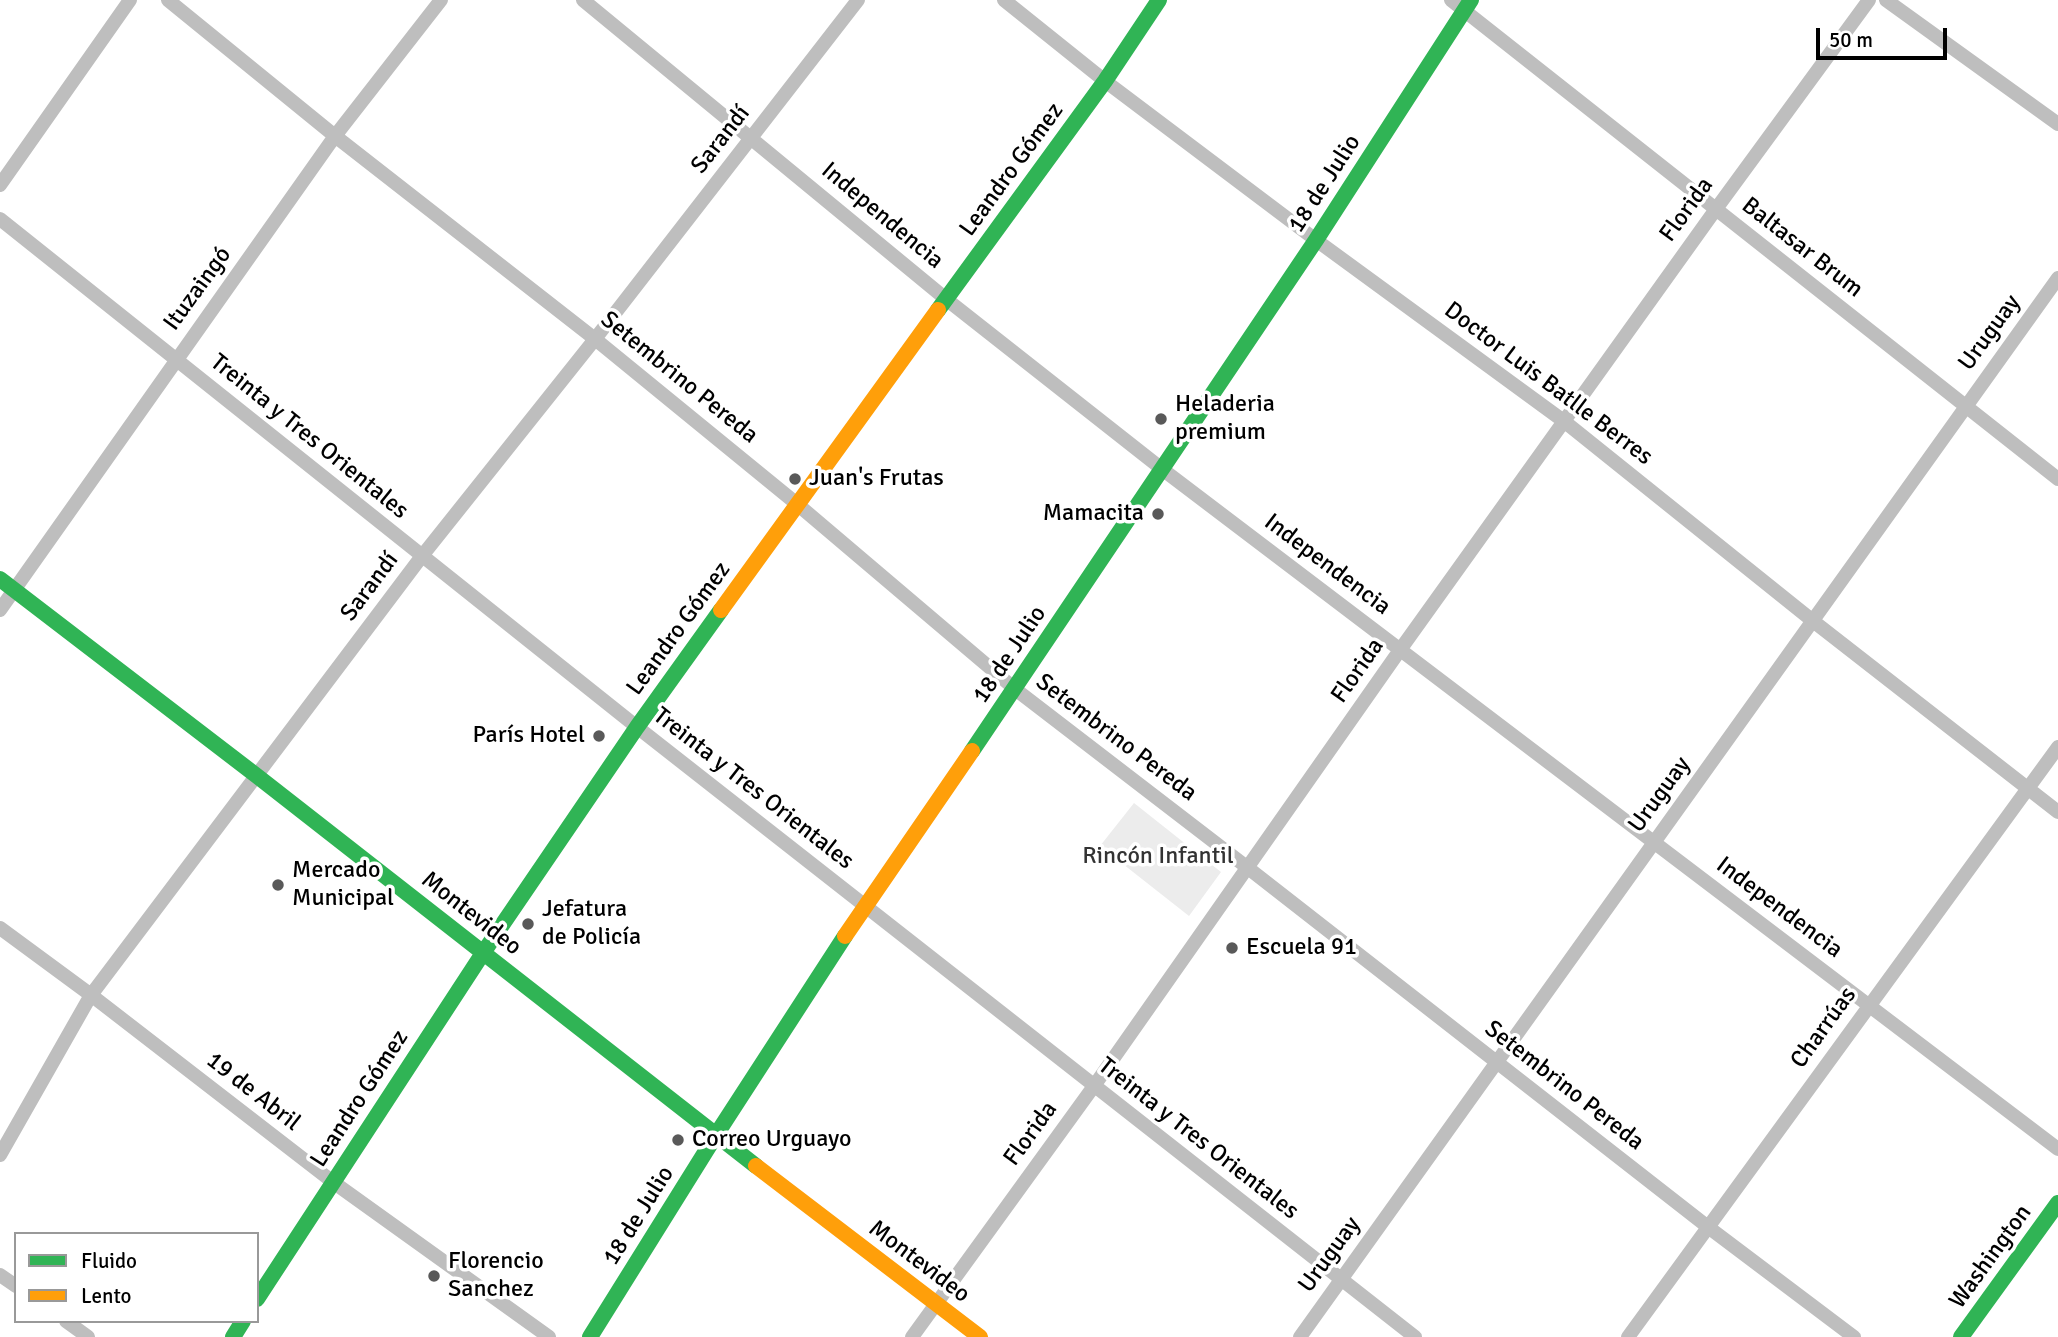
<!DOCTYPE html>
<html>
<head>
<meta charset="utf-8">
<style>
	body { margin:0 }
	#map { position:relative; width:2058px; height:1337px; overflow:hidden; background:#fff; font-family:Signika,sans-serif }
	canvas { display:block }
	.legend { position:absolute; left:14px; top:1232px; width:245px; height:91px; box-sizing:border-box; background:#fff; border:2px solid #999; margin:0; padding:9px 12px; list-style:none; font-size:21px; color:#000 }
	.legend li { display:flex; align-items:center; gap:14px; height:35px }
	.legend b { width:35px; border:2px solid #999 }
	.scale { position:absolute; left:1816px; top:28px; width:131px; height:32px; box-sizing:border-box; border:4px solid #000; border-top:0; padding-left:9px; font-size:21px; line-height:24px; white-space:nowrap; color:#000; -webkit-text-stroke:5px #fff; paint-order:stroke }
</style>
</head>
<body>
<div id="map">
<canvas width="2058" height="1337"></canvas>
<ul class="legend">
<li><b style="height:9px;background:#30b455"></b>Fluido</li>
<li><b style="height:9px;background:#ff9f0a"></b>Lento</li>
</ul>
<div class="scale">50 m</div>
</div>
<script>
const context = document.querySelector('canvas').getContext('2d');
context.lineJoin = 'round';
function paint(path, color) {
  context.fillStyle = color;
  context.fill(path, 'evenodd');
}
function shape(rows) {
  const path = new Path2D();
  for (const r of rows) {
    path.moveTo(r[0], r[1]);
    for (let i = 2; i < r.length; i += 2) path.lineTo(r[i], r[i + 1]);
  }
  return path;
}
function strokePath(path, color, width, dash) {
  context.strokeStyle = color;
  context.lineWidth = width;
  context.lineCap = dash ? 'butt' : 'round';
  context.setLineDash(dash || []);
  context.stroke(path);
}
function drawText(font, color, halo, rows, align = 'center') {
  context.font = font + ' Signika,sans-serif';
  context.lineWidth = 7;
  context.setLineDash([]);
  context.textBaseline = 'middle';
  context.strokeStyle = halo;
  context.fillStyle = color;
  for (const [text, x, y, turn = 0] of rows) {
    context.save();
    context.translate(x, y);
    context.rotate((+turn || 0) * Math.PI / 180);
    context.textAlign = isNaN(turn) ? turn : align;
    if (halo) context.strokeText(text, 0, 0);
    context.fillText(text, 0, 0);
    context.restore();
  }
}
paint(shape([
	[1134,803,1221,872,1189,916,1100,846]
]), '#ececec');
strokePath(shape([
	[168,0,335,136,595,339,797,504,1015,689,1248,868,1708,1227,1854,1337],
	[583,0,946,299,1162,469,2058,1149],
	[1004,0,1105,81,1316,240,1565,422,1813,621,2058,812],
	[1451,0,2058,479],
	[1886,0,2058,124],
	[0,185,130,0],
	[0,219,637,727,1415,1337],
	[0,610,335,136,441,0],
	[0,928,91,995,333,1182,549,1337],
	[0,1155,91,995,422,556,595,339,858,0],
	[0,1275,16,1286],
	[66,1321,88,1337],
	[912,1337,1094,1086,1400,650,1716,209,1869,0],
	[1300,1337,2058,278],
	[1628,1337,2058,747]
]), '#bebebe', 14);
strokePath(shape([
	[938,310,1105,81,1159,0],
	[0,579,257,776,756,1166],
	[972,751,1316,240,1471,0],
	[257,1299,483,953,637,727,721,610],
	[233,1337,243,1321],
	[590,1337,716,1135,845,936],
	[1961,1337,2058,1203]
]), '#30b455', 16);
strokePath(shape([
	[721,610,938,310],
	[845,936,972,751],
	[756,1166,980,1337]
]), '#ff9f0a', 16);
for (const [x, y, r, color] of [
	[1161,419,7,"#595959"],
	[795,479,7,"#595959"],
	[1158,514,7,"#595959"],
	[599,736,7,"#595959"],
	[278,885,7,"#595959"],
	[528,924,7,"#595959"],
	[1232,948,7,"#595959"],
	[678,1140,7,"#595959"],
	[434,1276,7,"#595959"]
]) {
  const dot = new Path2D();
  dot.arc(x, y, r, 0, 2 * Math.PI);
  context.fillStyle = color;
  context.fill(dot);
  strokePath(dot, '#fff', 2.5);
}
drawText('24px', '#000', '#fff', [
	["Sarandí",721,140,-52],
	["Leandro Gómez",1012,170,-54],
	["18 de Julio",1325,184,-57],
	["Florida",1687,210,-54],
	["Independencia",882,216,40],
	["Baltasar Brum",1802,248,38],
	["Ituzaingó",198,289,-54],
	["Uruguay",1990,333,-54],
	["Setembrino Pereda",679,378,39],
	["Doctor Luis Batlle Berres",1548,384,37],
	["Treinta y Tres Orientales",309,437,39],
	["Independencia",1327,565,37],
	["Sarandí",370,587,-53],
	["Leandro Gómez",679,629,-54],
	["18 de Julio",1010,655,-56],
	["Florida",1358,671,-55],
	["Setembrino Pereda",1116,738,37],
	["Treinta y Tres Orientales",753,789,38],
	["Uruguay",1660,795,-54],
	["Independencia",1779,908,37],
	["Montevideo",471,914,38],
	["Charrúas",1824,1028,-54],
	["Setembrino Pereda",1564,1086,38],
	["19 de Abril",253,1092,38],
	["Leandro Gómez",360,1099,-57],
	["Florida",1031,1134,-54],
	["Treinta y Tres Orientales",1198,1139,38],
	["18 de Julio",639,1216,-58],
	["Uruguay",1330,1255,-54],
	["Washington",1991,1257,-54],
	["Montevideo",919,1262,37]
]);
drawText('24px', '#000', '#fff', [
	["Heladeria",1175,405],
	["premium",1175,433],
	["Juan's Frutas",809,479],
	["Mamacita",1144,514,"right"],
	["París Hotel",585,736,"right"],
	["Mercado",292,871],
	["Municipal",292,899],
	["Jefatura",542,910],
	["de Policía",542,938],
	["Escuela 91",1246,948],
	["Correo Urguayo",692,1140],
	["Florencio",448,1262],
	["Sanchez",448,1290]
], 'left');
drawText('24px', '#333', '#fff', [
	["Rincón Infantil",1158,857]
]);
</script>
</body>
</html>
